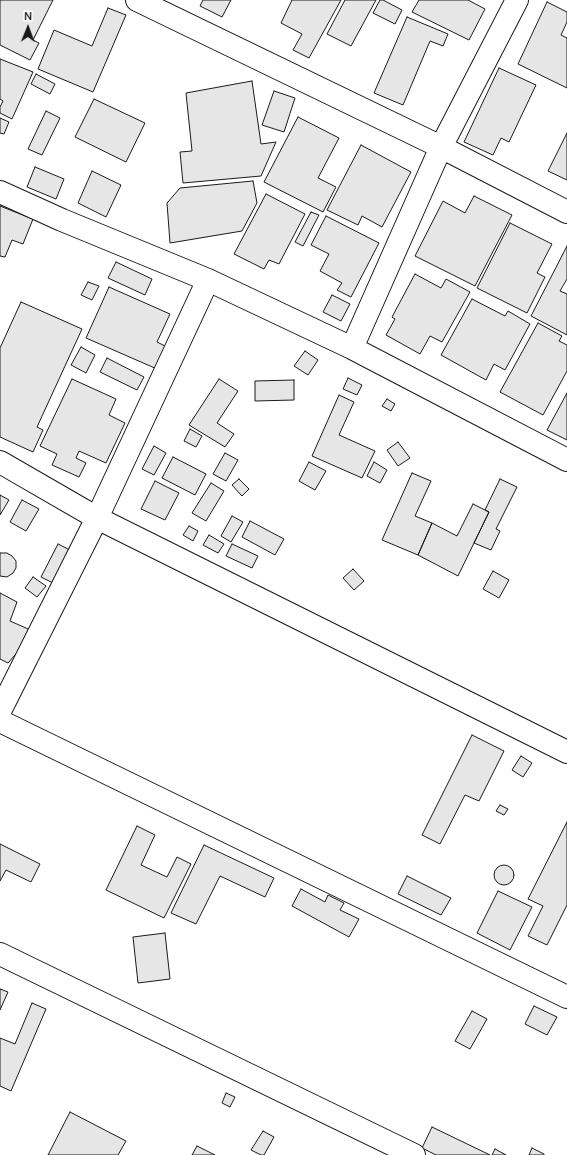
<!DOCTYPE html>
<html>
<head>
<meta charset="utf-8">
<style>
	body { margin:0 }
	#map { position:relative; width:567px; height:1155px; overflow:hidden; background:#fff; font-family:Manrope,sans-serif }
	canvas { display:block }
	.north { position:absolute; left:8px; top:8px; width:40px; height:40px; -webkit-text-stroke:3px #fff; paint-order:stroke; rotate:1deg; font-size:11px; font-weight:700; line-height:16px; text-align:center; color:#1a1a1a }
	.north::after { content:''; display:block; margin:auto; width:14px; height:18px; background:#1a1a1a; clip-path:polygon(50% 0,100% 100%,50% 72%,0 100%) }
</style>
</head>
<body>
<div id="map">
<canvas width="567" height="1155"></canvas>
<div class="north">N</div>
</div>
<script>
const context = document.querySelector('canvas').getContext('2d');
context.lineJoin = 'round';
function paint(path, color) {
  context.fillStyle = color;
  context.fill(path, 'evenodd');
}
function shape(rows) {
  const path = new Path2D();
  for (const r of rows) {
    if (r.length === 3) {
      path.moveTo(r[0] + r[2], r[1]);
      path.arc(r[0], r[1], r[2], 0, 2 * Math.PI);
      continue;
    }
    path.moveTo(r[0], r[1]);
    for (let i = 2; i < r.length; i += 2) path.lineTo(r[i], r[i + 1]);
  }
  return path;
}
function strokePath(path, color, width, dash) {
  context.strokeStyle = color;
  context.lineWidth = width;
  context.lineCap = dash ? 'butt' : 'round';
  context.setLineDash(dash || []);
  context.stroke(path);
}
const building = shape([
	[0,0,53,0,33,40,39,43,30,60,0,45,0,0],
	[203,0,231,0,222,17,200,6,203,0],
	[292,0,341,0,309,58,293,50,302,34,281,23,292,0],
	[345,0,376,0,351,46,327,34,345,0],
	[380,0,383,0,402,10,395,24,373,13,380,0],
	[419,0,468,0,485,9,469,40,412,12,419,0],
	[547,2,567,12,567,22,561,35,567,38,567,88,518,64,547,2],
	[108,8,126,15,93,92,38,69,54,30,92,46,108,8],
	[407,17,448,34,443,46,430,41,403,105,374,93,407,17],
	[0,59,33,72,12,119,0,113,0,107,3,101,0,99,0,59],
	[499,68,536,85,509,142,501,138,493,155,464,142,499,68],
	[36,74,55,84,50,94,31,84,36,74],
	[252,81,261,144,276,142,261,176,183,183,180,152,192,151,186,93,252,81],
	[274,91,295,98,284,132,262,125,274,91],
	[94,99,145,123,126,162,75,137,94,99],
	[46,111,60,118,42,155,28,149,46,111],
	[298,117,339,138,318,178,336,187,323,212,264,182,298,117],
	[0,118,9,122,4,134,0,133,0,118],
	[567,133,567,180,548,171,567,133],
	[361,145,411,172,382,227,362,216,358,225,327,210,361,145],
	[35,167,64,179,56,199,27,187,35,167],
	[92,171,121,185,106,217,78,203,92,171],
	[253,181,257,203,242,231,170,243,167,203,180,188,253,181],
	[266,194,305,214,279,264,269,260,264,269,234,254,266,194],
	[474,196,512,215,475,286,415,256,443,201,465,213,474,196],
	[0,206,33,219,23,244,12,240,5,257,0,256,0,206],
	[311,212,319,215,303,246,295,242,311,212],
	[326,216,379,243,351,297,337,290,342,283,320,271,329,254,311,245,326,216],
	[510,223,552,244,537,273,545,277,527,313,477,288,510,223],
	[567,246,567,279,560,291,567,294,567,335,531,316,567,246],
	[116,262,152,279,145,295,108,278,116,262],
	[415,274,441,288,446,279,470,292,442,342,430,336,420,354,386,335,395,319,392,317,415,274],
	[88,282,99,286,92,300,81,295,88,282],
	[109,287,170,314,157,342,167,347,157,369,86,338,109,287],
	[332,295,350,304,341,321,323,312,332,295],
	[472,299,505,316,508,311,530,324,505,370,494,364,486,380,441,355,472,299],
	[21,302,82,329,37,427,43,430,33,452,0,437,0,348,21,302],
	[538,323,562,336,559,341,567,345,567,371,543,415,500,392,538,323],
	[81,347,95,355,86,373,71,365,81,347],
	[305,351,318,360,308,375,294,366,305,351],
	[107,358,144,377,137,390,100,372,107,358],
	[348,378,362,385,357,395,343,389,348,378],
	[72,379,116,399,109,415,125,423,106,463,79,451,76,458,86,463,79,477,52,465,57,454,40,446,72,379],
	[219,379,238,391,217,423,234,434,225,447,189,425,219,379],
	[294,380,294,400,255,401,255,381,294,380],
	[567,393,567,440,547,430,567,393],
	[339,395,354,402,339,435,375,451,362,478,312,456,339,395],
	[387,399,395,404,391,411,382,406,387,399],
	[190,429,202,436,196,447,184,441,190,429],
	[398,442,410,458,398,466,387,450,398,442],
	[154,446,166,453,154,475,142,469,154,446],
	[225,453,238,460,226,481,213,474,225,453],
	[173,457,206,474,195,495,162,478,173,457],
	[309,462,326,471,315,490,299,481,309,462],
	[374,462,387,470,380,483,367,476,374,462],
	[412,473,431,481,415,516,432,523,418,555,382,540,412,473],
	[239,479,249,489,242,496,232,485,239,479],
	[500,479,517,487,496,529,500,531,491,550,474,543,489,512,485,510,500,479],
	[155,481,179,493,165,520,141,509,155,481],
	[211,483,224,491,206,521,192,513,211,483],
	[0,495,9,500,0,515,0,495],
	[22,500,39,509,26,531,10,522,22,500],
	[473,504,489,512,458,576,418,555,432,523,457,536,473,504],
	[232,516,243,522,231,542,221,536,232,516],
	[250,521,284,539,275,555,242,537,250,521],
	[189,526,198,531,193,541,183,535,189,526],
	[209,535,224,544,218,553,203,545,209,535],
	[58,544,74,552,57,585,41,577,58,544],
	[232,544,258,556,252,568,226,556,232,544],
	[0,553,7,553,12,556,16,561,16,568,13,573,7,577,0,576,0,553],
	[353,569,364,581,354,590,343,578,353,569],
	[493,571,509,580,499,598,483,589,493,571],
	[33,577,46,586,37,597,25,588,33,577],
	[0,593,17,602,10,621,35,632,8,663,0,659,0,593],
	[472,735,504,751,479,801,465,795,440,844,422,835,472,735],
	[521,756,532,763,523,777,512,770,521,756],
	[500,805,508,809,504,815,496,811,500,805],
	[567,822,567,905,547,945,528,936,543,906,528,899,567,822],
	[137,826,155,835,141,865,167,877,177,857,191,864,164,918,106,890,137,826],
	[0,844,40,864,31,882,6,870,0,881,0,844],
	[204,845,274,878,265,897,220,876,196,924,171,913,204,845],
	[504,875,10],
	[407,876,451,898,441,915,398,894,407,876],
	[301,889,325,902,328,895,344,903,340,910,359,919,349,937,292,906,301,889],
	[498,891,532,907,510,950,477,933,498,891],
	[165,933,170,979,138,983,133,937,165,933],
	[0,989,8,992,0,1010,0,989],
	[32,1003,46,1009,11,1091,0,1086,0,1038,15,1044,32,1003],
	[534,1006,557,1017,547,1035,525,1024,534,1006],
	[472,1011,487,1019,470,1049,455,1041,472,1011],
	[226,1093,235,1097,230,1107,222,1103,226,1093],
	[70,1112,126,1141,118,1155,48,1155,70,1112],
	[432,1127,490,1155,436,1155,422,1148,432,1127],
	[263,1131,274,1137,264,1155,261,1155,251,1150,263,1131],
	[197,1146,215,1155,192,1155,197,1146],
	[532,1148,544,1154,544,1155,529,1155,532,1148],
	[495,1149,506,1155,492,1155,495,1149]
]);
paint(building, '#e6e6e6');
strokePath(building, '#1a1a1a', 1);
const minor = shape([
	[137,0,441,147,567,212],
	[0,192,62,220,208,280,352,348,567,460],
	[352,348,441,147,517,0],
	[0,462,97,518,567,752],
	[0,711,97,518,208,280],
	[0,721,567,997],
	[0,954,414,1155]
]);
strokePath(minor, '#1a1a1a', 24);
strokePath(minor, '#fff', 22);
</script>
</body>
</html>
